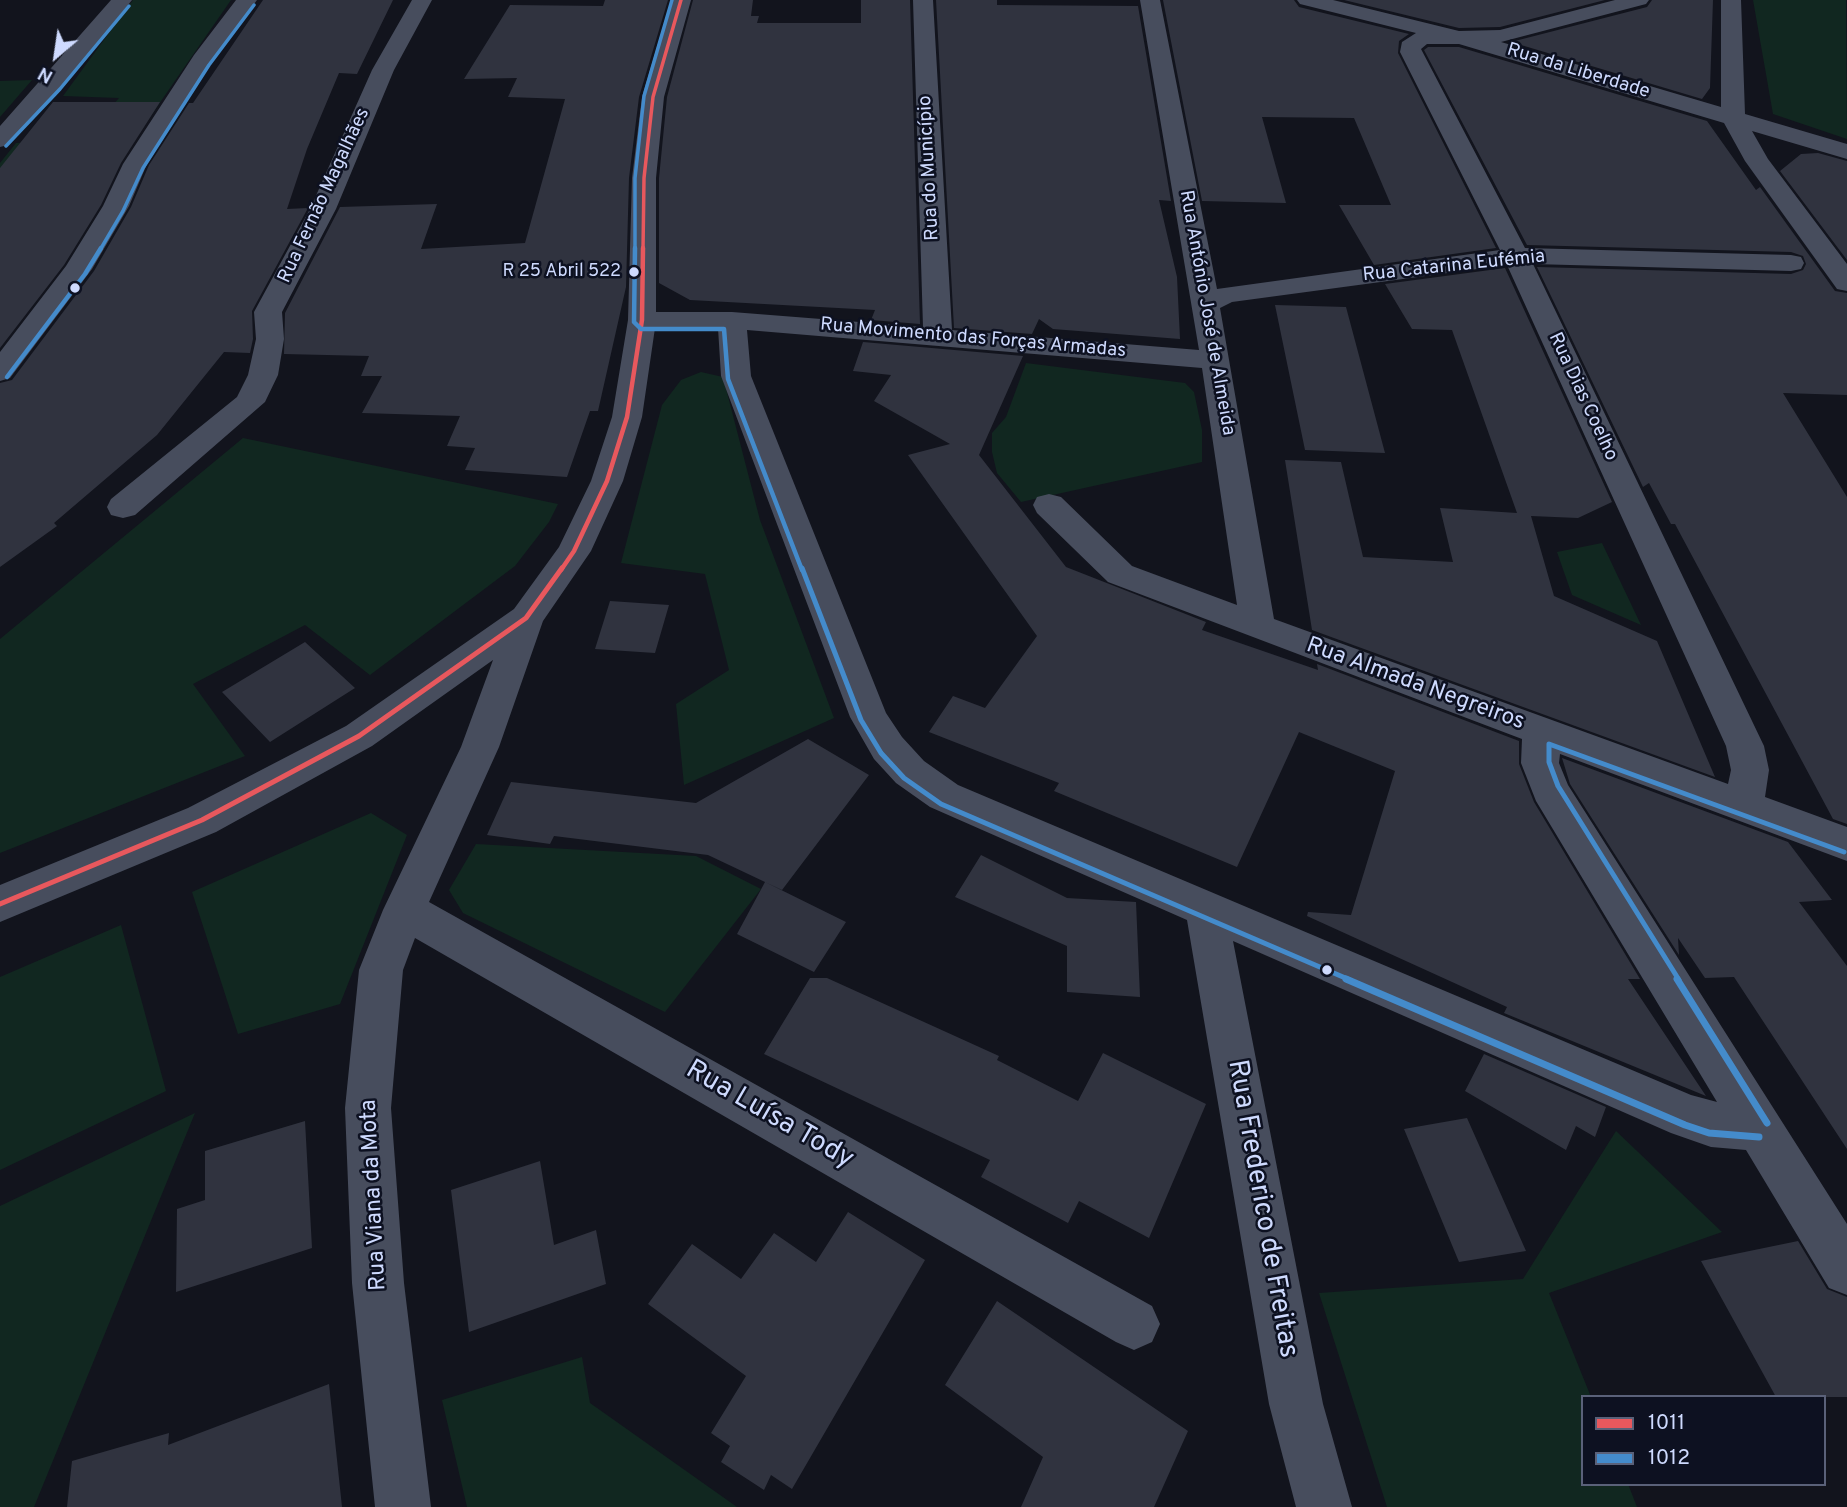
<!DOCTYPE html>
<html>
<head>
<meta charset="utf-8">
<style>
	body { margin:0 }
	#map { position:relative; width:1847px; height:1507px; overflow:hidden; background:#12141d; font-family:Overpass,sans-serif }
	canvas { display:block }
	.legend { position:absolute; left:1581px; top:1395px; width:245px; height:91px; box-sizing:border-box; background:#0d1121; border:2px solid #5a6179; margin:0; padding:9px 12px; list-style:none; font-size:21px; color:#cedafe }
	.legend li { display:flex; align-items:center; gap:14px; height:35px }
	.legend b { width:35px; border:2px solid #5a6179 }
	.north { position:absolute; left:21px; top:21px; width:70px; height:70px; -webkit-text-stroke:5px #0d1121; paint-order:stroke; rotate:209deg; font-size:19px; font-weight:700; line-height:28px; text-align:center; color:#cedafe }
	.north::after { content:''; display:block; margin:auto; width:24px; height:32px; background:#cedafe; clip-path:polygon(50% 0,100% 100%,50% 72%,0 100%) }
</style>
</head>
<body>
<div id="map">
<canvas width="1847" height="1507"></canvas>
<ul class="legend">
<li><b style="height:9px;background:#e8585d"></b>1011</li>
<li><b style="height:9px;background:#448bcb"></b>1012</li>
</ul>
<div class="north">N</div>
</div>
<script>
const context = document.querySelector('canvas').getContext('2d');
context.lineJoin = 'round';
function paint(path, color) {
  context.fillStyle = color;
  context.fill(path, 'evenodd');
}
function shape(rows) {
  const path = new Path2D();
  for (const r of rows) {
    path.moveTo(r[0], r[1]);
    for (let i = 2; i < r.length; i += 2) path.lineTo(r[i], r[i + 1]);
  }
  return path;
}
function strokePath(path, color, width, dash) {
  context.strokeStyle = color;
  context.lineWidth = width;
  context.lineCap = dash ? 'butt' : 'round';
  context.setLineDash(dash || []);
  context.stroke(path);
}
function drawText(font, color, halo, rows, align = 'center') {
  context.font = font + ' Overpass,sans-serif';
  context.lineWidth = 5;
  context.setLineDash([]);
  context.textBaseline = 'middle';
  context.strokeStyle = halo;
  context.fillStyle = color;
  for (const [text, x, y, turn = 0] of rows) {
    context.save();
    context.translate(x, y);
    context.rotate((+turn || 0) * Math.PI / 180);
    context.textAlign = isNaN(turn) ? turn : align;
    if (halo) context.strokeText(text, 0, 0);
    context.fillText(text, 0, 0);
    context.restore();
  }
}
paint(shape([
	[133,0,231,0,100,189,0,196,0,163,16,143,83,139,119,98,63,96],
	[1753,0,1846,0,1847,139,1773,114],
	[32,80,0,117,0,81],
	[1026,363,1185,383,1194,392,1202,430,1202,462,1021,502,997,473,992,452,992,433,1006,417],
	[701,372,723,377,760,520,834,718,684,785,676,704,729,670,705,574,621,563,662,405,681,380],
	[243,438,558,504,549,522,515,566,370,675,305,625,193,684,245,756,0,853,0,639],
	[1602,543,1641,625,1572,595,1557,552],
	[371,813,407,835,340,1004,238,1034,192,892],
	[476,844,696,856,761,889,665,1012,463,913,449,890],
	[121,925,166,1091,0,1170,0,977],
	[195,1113,34,1507,0,1507,0,1206],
	[1616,1131,1722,1232,1549,1293,1591,1397,1583,1397,1583,1484,1628,1484,1637,1507,1387,1507,1319,1293,1523,1279],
	[582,1357,590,1403,737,1507,467,1507,442,1400]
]), '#112720');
paint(shape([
	[263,0,393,0,357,74,339,73,307,149,287,209,308,208,252,311,253,339,250,353,224,352,157,435,54,523,57,526,0,567,0,383,12,380,94,271,131,207,149,165,189,103,193,103],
	[605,0,668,0,639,97,629,178,626,287,598,411,590,411,567,477,465,470,475,448,447,446,460,416,362,413,382,376,361,376,369,356,284,354,285,313,340,207,437,204,421,249,525,243,565,99,508,97,517,78,464,79,510,5,603,6],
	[693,0,753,0,751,16,759,16,757,23,861,23,861,0,910,0,920,324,871,320,875,310,690,300,659,283,659,178,667,97],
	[936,0,997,0,997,5,1138,6,1171,201,1159,200,1177,277,1180,339,1053,329,1039,319,1032,334,954,328],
	[1163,0,1294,0,1299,7,1409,34,1399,41,1398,53,1496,248,1374,265,1339,205,1391,205,1354,118,1262,117,1286,203,1202,201],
	[1344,0,1605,0,1500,27,1459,28],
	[1652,0,1713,0,1710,88,1702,99,1511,42,1647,7],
	[1428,47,1459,47,1707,121,1756,190,1760,187,1835,291,1847,293,1847,395,1783,393,1847,497,1847,824,1833,819,1675,524,1671,524,1649,483,1643,487,1537,267,1791,274,1803,270,1806,264,1803,256,1791,252,1527,245,1424,50],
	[53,102,160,102,121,163,101,205,64,265,0,348,0,168],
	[1818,153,1847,161,1847,260,1780,171,1801,154],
	[1505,268,1612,502,1578,518,1531,516,1554,596,1657,641,1715,777,1312,630,1285,460,1341,462,1363,557,1453,562,1440,508,1517,513,1452,330,1412,329,1385,284],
	[1275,305,1346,307,1385,453,1305,450],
	[863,342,1023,356,979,455,1066,567,1206,622,1202,630,1318,670,1317,664,1519,741,1519,764,1534,802,1640,979,1628,979,1706,1096,1504,1013,1507,1007,1307,916,1308,912,1351,915,1395,771,1299,732,1237,867,1054,791,1059,783,929,732,953,696,985,708,1037,636,908,455,950,444,874,401,891,375,853,371],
	[610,601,669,605,655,653,595,649],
	[305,642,355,688,270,742,222,692],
	[808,739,869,775,782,890,765,882,846,922,814,972,737,934,765,882,708,855,554,836,550,844,487,835,511,782,696,803],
	[1562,758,1788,842,1832,900,1799,902,1847,966,1847,1149,1734,977,1705,978,1678,938,1679,955,1570,784],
	[981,855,1067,898,1136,902,1140,997,1067,992,1067,946,955,897],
	[810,978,827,978,999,1056,997,1060,1078,1101,1103,1053,1206,1104,1149,1238,1079,1201,1068,1223,981,1177,990,1160,764,1054],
	[1484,1054,1606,1107,1595,1137,1576,1126,1566,1150,1465,1091],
	[1467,1118,1526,1251,1459,1262,1404,1129],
	[305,1121,312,1248,176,1292,177,1209,205,1200,205,1151],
	[540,1161,554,1245,596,1230,606,1284,469,1332,451,1190],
	[848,1212,925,1260,792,1489,771,1475,764,1490,721,1462,730,1446,711,1433,746,1376,648,1304,692,1244,741,1279,774,1233,816,1262],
	[1798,1241,1827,1289,1847,1297,1847,1397,1776,1397,1701,1261],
	[997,1301,1188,1431,1154,1507,1021,1507,1043,1457,945,1385],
	[329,1384,342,1507,67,1507,72,1461,169,1433,168,1445]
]), '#30333f');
paint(shape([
	[111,0,132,0,61,88,8,145,0,147,0,126,111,0],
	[236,0,257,0,212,62,147,164,129,206,92,269,10,378,0,381,0,352,66,266,103,206,123,164,194,55,236,0],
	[412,0,432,0,394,70,336,209,282,312,284,339,278,375,265,402,135,515,123,518,111,515,107,507,111,499,237,397,248,375,256,339,254,312,310,209,372,70,412,0],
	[671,0,691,0,664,97,656,178,656,312,732,312,923,327,913,0,933,0,952,330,1199,350,1140,0,1160,0,1217,289,1500,250,1400,52,1402,42,1416,33,1300,4,1297,0,1333,0,1459,31,1500,30,1615,0,1649,0,1646,4,1501,42,1721,107,1721,0,1741,0,1745,114,1847,144,1847,159,1752,131,1768,159,1847,264,1847,291,1837,289,1745,161,1724,123,1459,44,1427,44,1421,49,1525,248,1791,255,1801,257,1804,263,1801,269,1791,271,1533,264,1764,746,1769,770,1765,797,1847,827,1847,861,1560,754,1559,763,1568,785,1847,1224,1847,1295,1829,1288,1746,1150,1711,1147,1671,1133,1233,941,1323,1404,1352,1507,1296,1507,1269,1404,1187,920,930,807,896,783,874,759,850,717,721,376,718,328,655,328,642,417,623,481,591,551,543,621,499,747,429,902,1152,1306,1160,1324,1152,1342,1134,1350,1116,1342,415,938,403,970,391,1108,404,1283,431,1507,375,1507,352,1283,345,1108,359,970,383,910,461,747,493,660,372,746,216,832,0,922,0,885,188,808,346,726,514,609,559,547,591,481,612,417,628,320,632,178,642,97,671,0],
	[1507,265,1726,746,1731,770,1728,784,1274,619,1220,308,1232,302,1507,265],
	[747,330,1202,368,1237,605,1132,566,1061,497,1049,494,1037,497,1033,505,1037,513,1108,582,1522,739,1521,763,1536,801,1717,1102,1691,1095,958,785,924,761,902,737,886,713,751,376,747,330]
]), '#474d5d');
strokePath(shape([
	[643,250,644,178,653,97,681,0]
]), '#e8585d', 3.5);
strokePath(shape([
	[561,570,574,551,607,481,627,417,642,320,643,248]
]), '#e8585d', 4.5);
strokePath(shape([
	[0,904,202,820,359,736,526,618,562,568]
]), '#e8585d', 5);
strokePath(shape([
	[6,146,60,89,129,6],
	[100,250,123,211,143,168,209,65,254,5],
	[635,250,635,178,644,96,672,0]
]), '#448bcb', 3.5);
strokePath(shape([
	[635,248,634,322,641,329,724,329,728,379,802,570],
	[7,377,85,274,101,248]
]), '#448bcb', 4.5);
strokePath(shape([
	[802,568,861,720,881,753,904,778,941,804,1350,980],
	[1679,980,1558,786,1549,762,1549,744,1844,852]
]), '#448bcb', 5);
strokePath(shape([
	[1346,979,1685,1125,1709,1133,1759,1137],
	[1677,979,1767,1123]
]), '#448bcb', 7);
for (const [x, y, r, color] of [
	[634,272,6,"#cedafe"],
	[75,288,6,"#cedafe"],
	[1327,970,6,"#cedafe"]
]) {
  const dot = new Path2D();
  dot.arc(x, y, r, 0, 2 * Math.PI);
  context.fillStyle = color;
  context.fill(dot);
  strokePath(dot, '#0d1121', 2.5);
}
drawText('18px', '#cedafe', '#0d1121', [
	["R 25 Abril 522",621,272]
], 'right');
drawText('19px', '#cedafe', '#0d1121', [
	["Rua da Liberdade",1578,72,17],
	["Rua do Município",930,168,-93],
	["Rua Fernão Magalhães",325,196,-65],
	["Rua Catarina Eufémia",1454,267,-6],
	["Rua António José de Almeida",1206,313,80],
	["Rua Movimento das Forças Armadas",973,339,5],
	["Rua Dias Coelho",1582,397,65]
]);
drawText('23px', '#cedafe', '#0d1121', [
	["Rua Almada Negreiros",1415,685,20],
	["Rua Viana da Mota",375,1195,-93]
]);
drawText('28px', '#cedafe', '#0d1121', [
	["Rua Luísa Tody",769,1116,30],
	["Rua Frederico de Freitas",1261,1209,80]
]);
</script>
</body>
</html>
